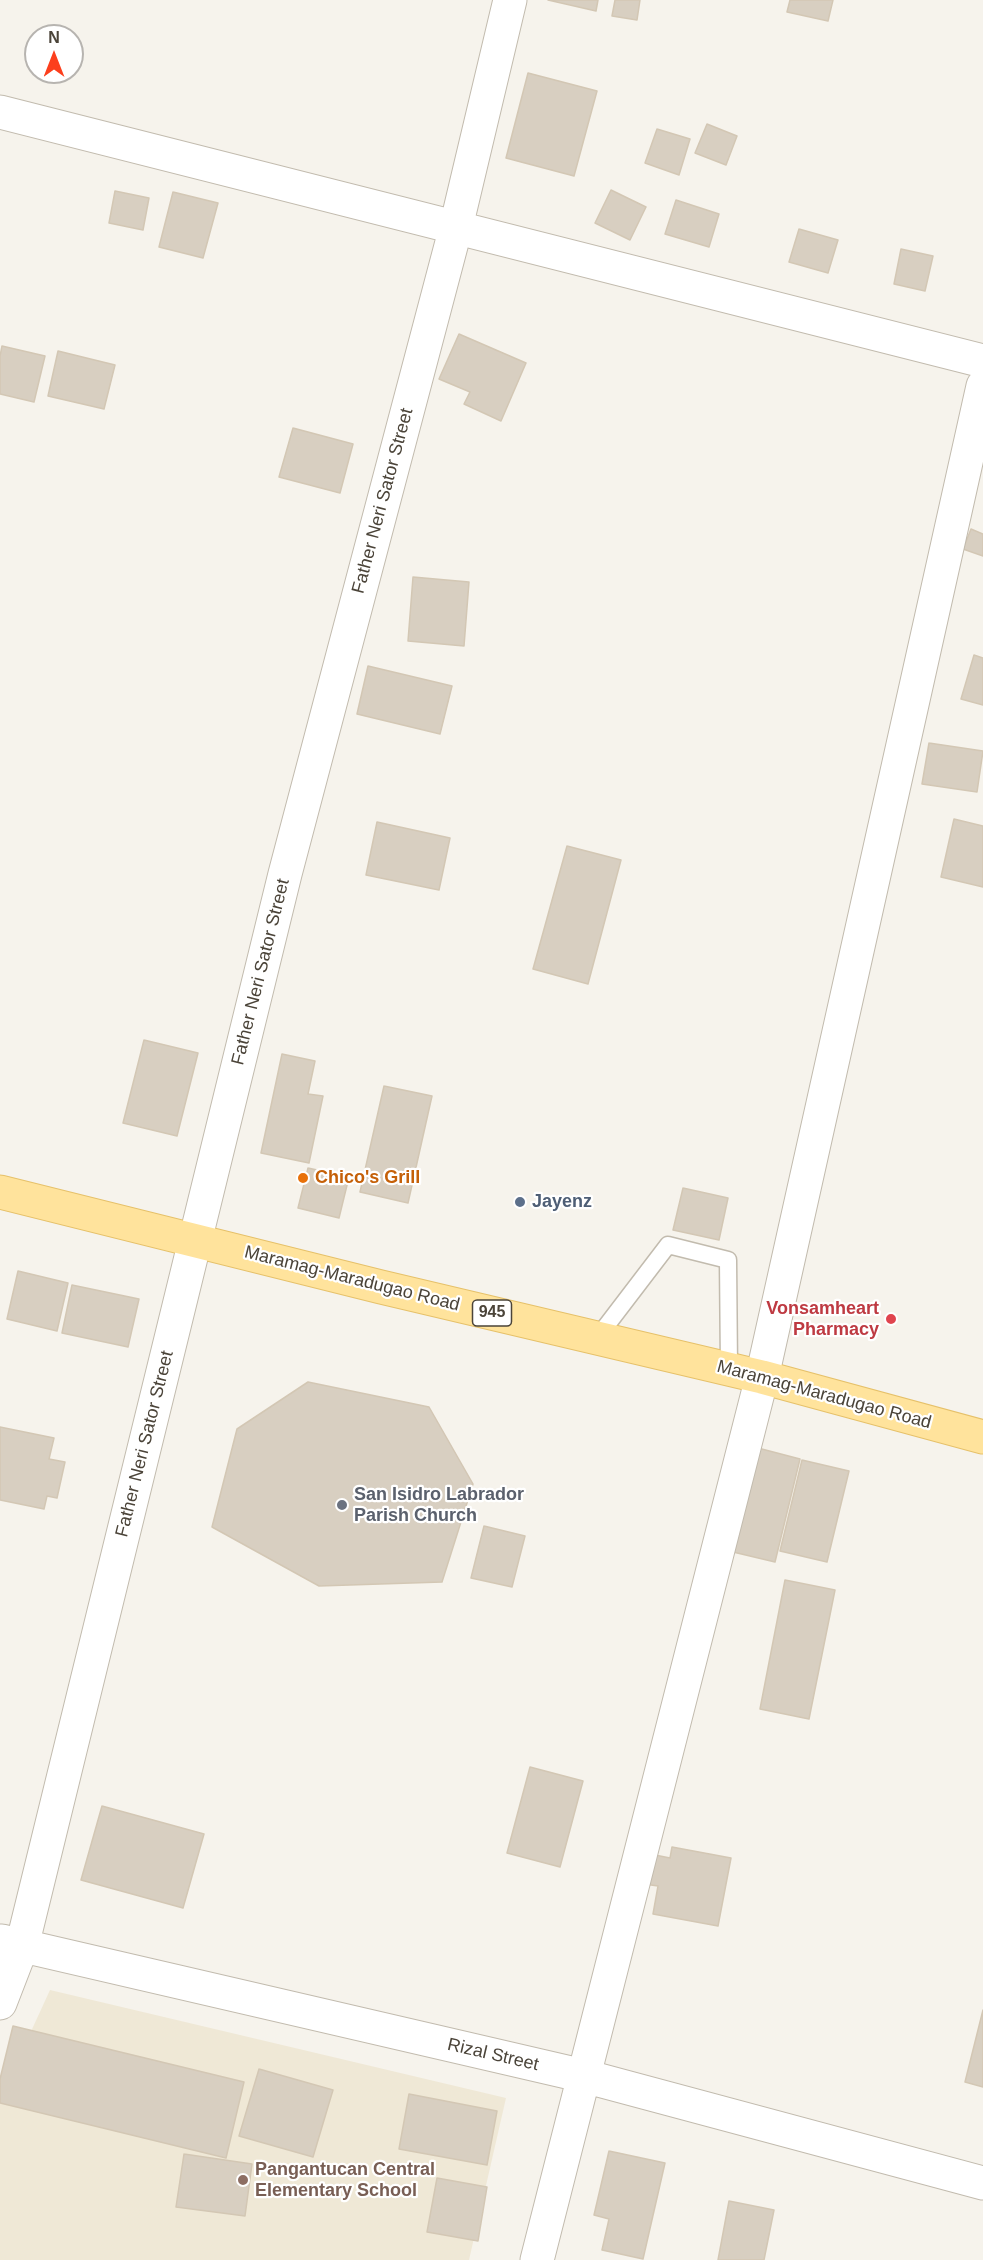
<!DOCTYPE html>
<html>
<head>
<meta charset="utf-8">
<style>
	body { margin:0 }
	#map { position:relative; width:983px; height:2260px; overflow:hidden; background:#f6f3ec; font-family:Arial,sans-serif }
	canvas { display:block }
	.north { position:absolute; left:24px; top:24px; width:60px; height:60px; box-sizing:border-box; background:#fff; border:2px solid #b7b4b0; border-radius:50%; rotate:0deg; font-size:16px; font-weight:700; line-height:24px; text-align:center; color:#4b4439 }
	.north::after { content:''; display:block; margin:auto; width:21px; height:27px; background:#fc3f1d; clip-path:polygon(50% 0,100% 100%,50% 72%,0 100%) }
</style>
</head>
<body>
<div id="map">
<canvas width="983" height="2260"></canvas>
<div class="north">N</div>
</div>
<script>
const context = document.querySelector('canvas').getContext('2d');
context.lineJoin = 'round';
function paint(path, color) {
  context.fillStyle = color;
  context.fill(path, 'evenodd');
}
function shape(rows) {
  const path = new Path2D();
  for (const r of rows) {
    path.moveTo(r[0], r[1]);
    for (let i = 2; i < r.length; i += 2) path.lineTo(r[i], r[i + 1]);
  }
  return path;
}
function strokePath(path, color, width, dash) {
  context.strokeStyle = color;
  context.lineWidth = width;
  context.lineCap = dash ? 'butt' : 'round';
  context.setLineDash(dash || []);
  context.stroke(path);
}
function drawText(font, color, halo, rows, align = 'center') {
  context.font = font + ' Arial,sans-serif';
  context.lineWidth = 4.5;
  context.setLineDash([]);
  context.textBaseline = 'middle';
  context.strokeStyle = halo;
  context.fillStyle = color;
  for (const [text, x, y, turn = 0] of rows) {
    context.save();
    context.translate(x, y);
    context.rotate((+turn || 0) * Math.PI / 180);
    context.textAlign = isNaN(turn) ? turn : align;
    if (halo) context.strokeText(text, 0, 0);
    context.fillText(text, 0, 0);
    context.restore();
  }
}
paint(shape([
	[50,1990,506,2098,469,2260,0,2260,0,2099]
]), '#efe8d6');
const building = shape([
	[548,0,598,0,596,11,548,0],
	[615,0,640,0,637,20,612,16,615,0],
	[790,0,833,0,828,21,787,12,790,0],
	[528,73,597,91,574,176,506,158,528,73],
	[707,124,737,136,726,165,695,153,707,124],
	[657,129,690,139,679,175,645,163,657,129],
	[611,190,646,207,630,240,595,223,611,190],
	[115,191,149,198,143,230,109,223,115,191],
	[173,192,218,203,203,258,159,247,173,192],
	[676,200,719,214,709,247,665,234,676,200],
	[799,229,838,240,828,273,789,262,799,229],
	[901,249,933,256,925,291,894,284,901,249],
	[459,334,526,363,501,421,464,404,470,392,439,379,459,334],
	[2,346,45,356,34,402,0,394,0,356,2,346],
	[58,351,115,365,104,409,48,396,58,351],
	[293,428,353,444,340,493,279,477,293,428],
	[971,529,983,534,983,556,963,549,971,529],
	[413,577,469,582,464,646,408,641,413,577],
	[974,655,983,658,983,705,961,699,974,655],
	[368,666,452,686,440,734,357,714,368,666],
	[929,743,983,751,977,792,922,784,929,743],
	[954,819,983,826,983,887,941,877,954,819],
	[377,822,450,838,439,890,366,875,377,822],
	[567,846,621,860,588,984,533,969,567,846],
	[144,1040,198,1053,177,1136,123,1123,144,1040],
	[282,1054,315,1061,308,1094,323,1096,309,1163,261,1153,282,1054],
	[384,1086,432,1096,408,1203,360,1192,384,1086],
	[308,1168,349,1177,339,1218,298,1208,308,1168],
	[683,1188,728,1198,719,1240,673,1230,683,1188],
	[18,1271,68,1283,57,1331,7,1319,18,1271],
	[72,1285,139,1299,128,1347,62,1333,72,1285],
	[308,1382,429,1407,473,1484,442,1582,319,1586,212,1527,237,1429,308,1382],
	[0,1427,54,1438,49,1459,65,1462,57,1498,47,1496,44,1509,0,1500,0,1427],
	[758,1448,800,1459,775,1562,733,1552,758,1448],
	[802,1460,849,1471,827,1562,780,1551,802,1460],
	[484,1526,525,1536,512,1587,471,1578,484,1526],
	[785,1580,835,1590,809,1719,760,1709,785,1580],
	[530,1767,583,1781,560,1867,507,1853,530,1767],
	[102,1806,204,1834,183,1908,81,1880,102,1806],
	[672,1847,731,1858,718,1926,653,1914,658,1886,644,1884,650,1854,670,1858,672,1847],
	[983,2010,983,2087,965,2082,983,2010],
	[13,2026,244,2082,226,2158,0,2103,0,2079,13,2026],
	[259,2069,333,2090,313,2157,239,2136,259,2069],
	[409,2094,497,2111,487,2165,399,2149,409,2094],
	[609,2151,665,2163,643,2259,602,2250,609,2219,594,2215,609,2151],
	[184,2154,252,2164,245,2216,176,2207,184,2154],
	[437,2178,487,2187,478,2241,427,2232,437,2178],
	[729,2201,774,2210,764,2260,718,2260,729,2201]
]);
paint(building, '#d8cfc1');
strokePath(building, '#d3c7b4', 1.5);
const service = shape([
	[597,1338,668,1245,728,1260,729,1369]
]);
const minor = shape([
	[0,112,983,361],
	[2,1941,584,2076,983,2183],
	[0,2003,22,1946,285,874,456,227,510,0],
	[537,2260,762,1377,983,386]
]);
const primary = shape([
	[0,1192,381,1287,762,1377,983,1437]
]);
strokePath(service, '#c2bbae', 19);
strokePath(minor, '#c2bbae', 35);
strokePath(primary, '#e6c16a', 35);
strokePath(service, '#fff', 16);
strokePath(minor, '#fff', 33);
strokePath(primary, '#ffe39c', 33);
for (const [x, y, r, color] of [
	[303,1178,6,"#e8710a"],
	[520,1202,6,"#5c6f8a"],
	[891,1319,6,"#e0444e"],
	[342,1505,6,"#6b7280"],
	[243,2180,6,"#8d6e63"]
]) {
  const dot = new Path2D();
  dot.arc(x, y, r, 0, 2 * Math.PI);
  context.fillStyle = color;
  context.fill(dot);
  strokePath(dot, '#fff', 2);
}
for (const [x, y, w] of [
	[492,1313,39]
]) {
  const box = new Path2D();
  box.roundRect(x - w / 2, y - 13, w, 26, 4.5);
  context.fillStyle = '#fff';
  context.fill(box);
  strokePath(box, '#4b4439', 1.5);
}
drawText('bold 16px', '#4b4439', null, [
	["945",492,1313]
]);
drawText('18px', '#4b4439', '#fff', [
	["Father Neri Sator Street",383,501,-75],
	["Father Neri Sator Street",261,972,-76],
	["Maramag-Maradugao Road",352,1279,14],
	["Maramag-Maradugao Road",824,1395,15],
	["Father Neri Sator Street",145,1444,-76],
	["Rizal Street",493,2055,13]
]);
drawText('bold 18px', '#c56008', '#fff', [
	["Chico's Grill",315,1178]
], 'left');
drawText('bold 18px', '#4e5e75', '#fff', [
	["Jayenz",532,1202]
], 'left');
drawText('bold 18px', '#be3a42', '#fff', [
	["Vonsamheart",879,1309],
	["Pharmacy",879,1330]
], 'right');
drawText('bold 18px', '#5b616d', '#fff', [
	["San Isidro Labrador",354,1495],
	["Parish Church",354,1516]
], 'left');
drawText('bold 18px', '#785e54', '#fff', [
	["Pangantucan Central",255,2170],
	["Elementary School",255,2191]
], 'left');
</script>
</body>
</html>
